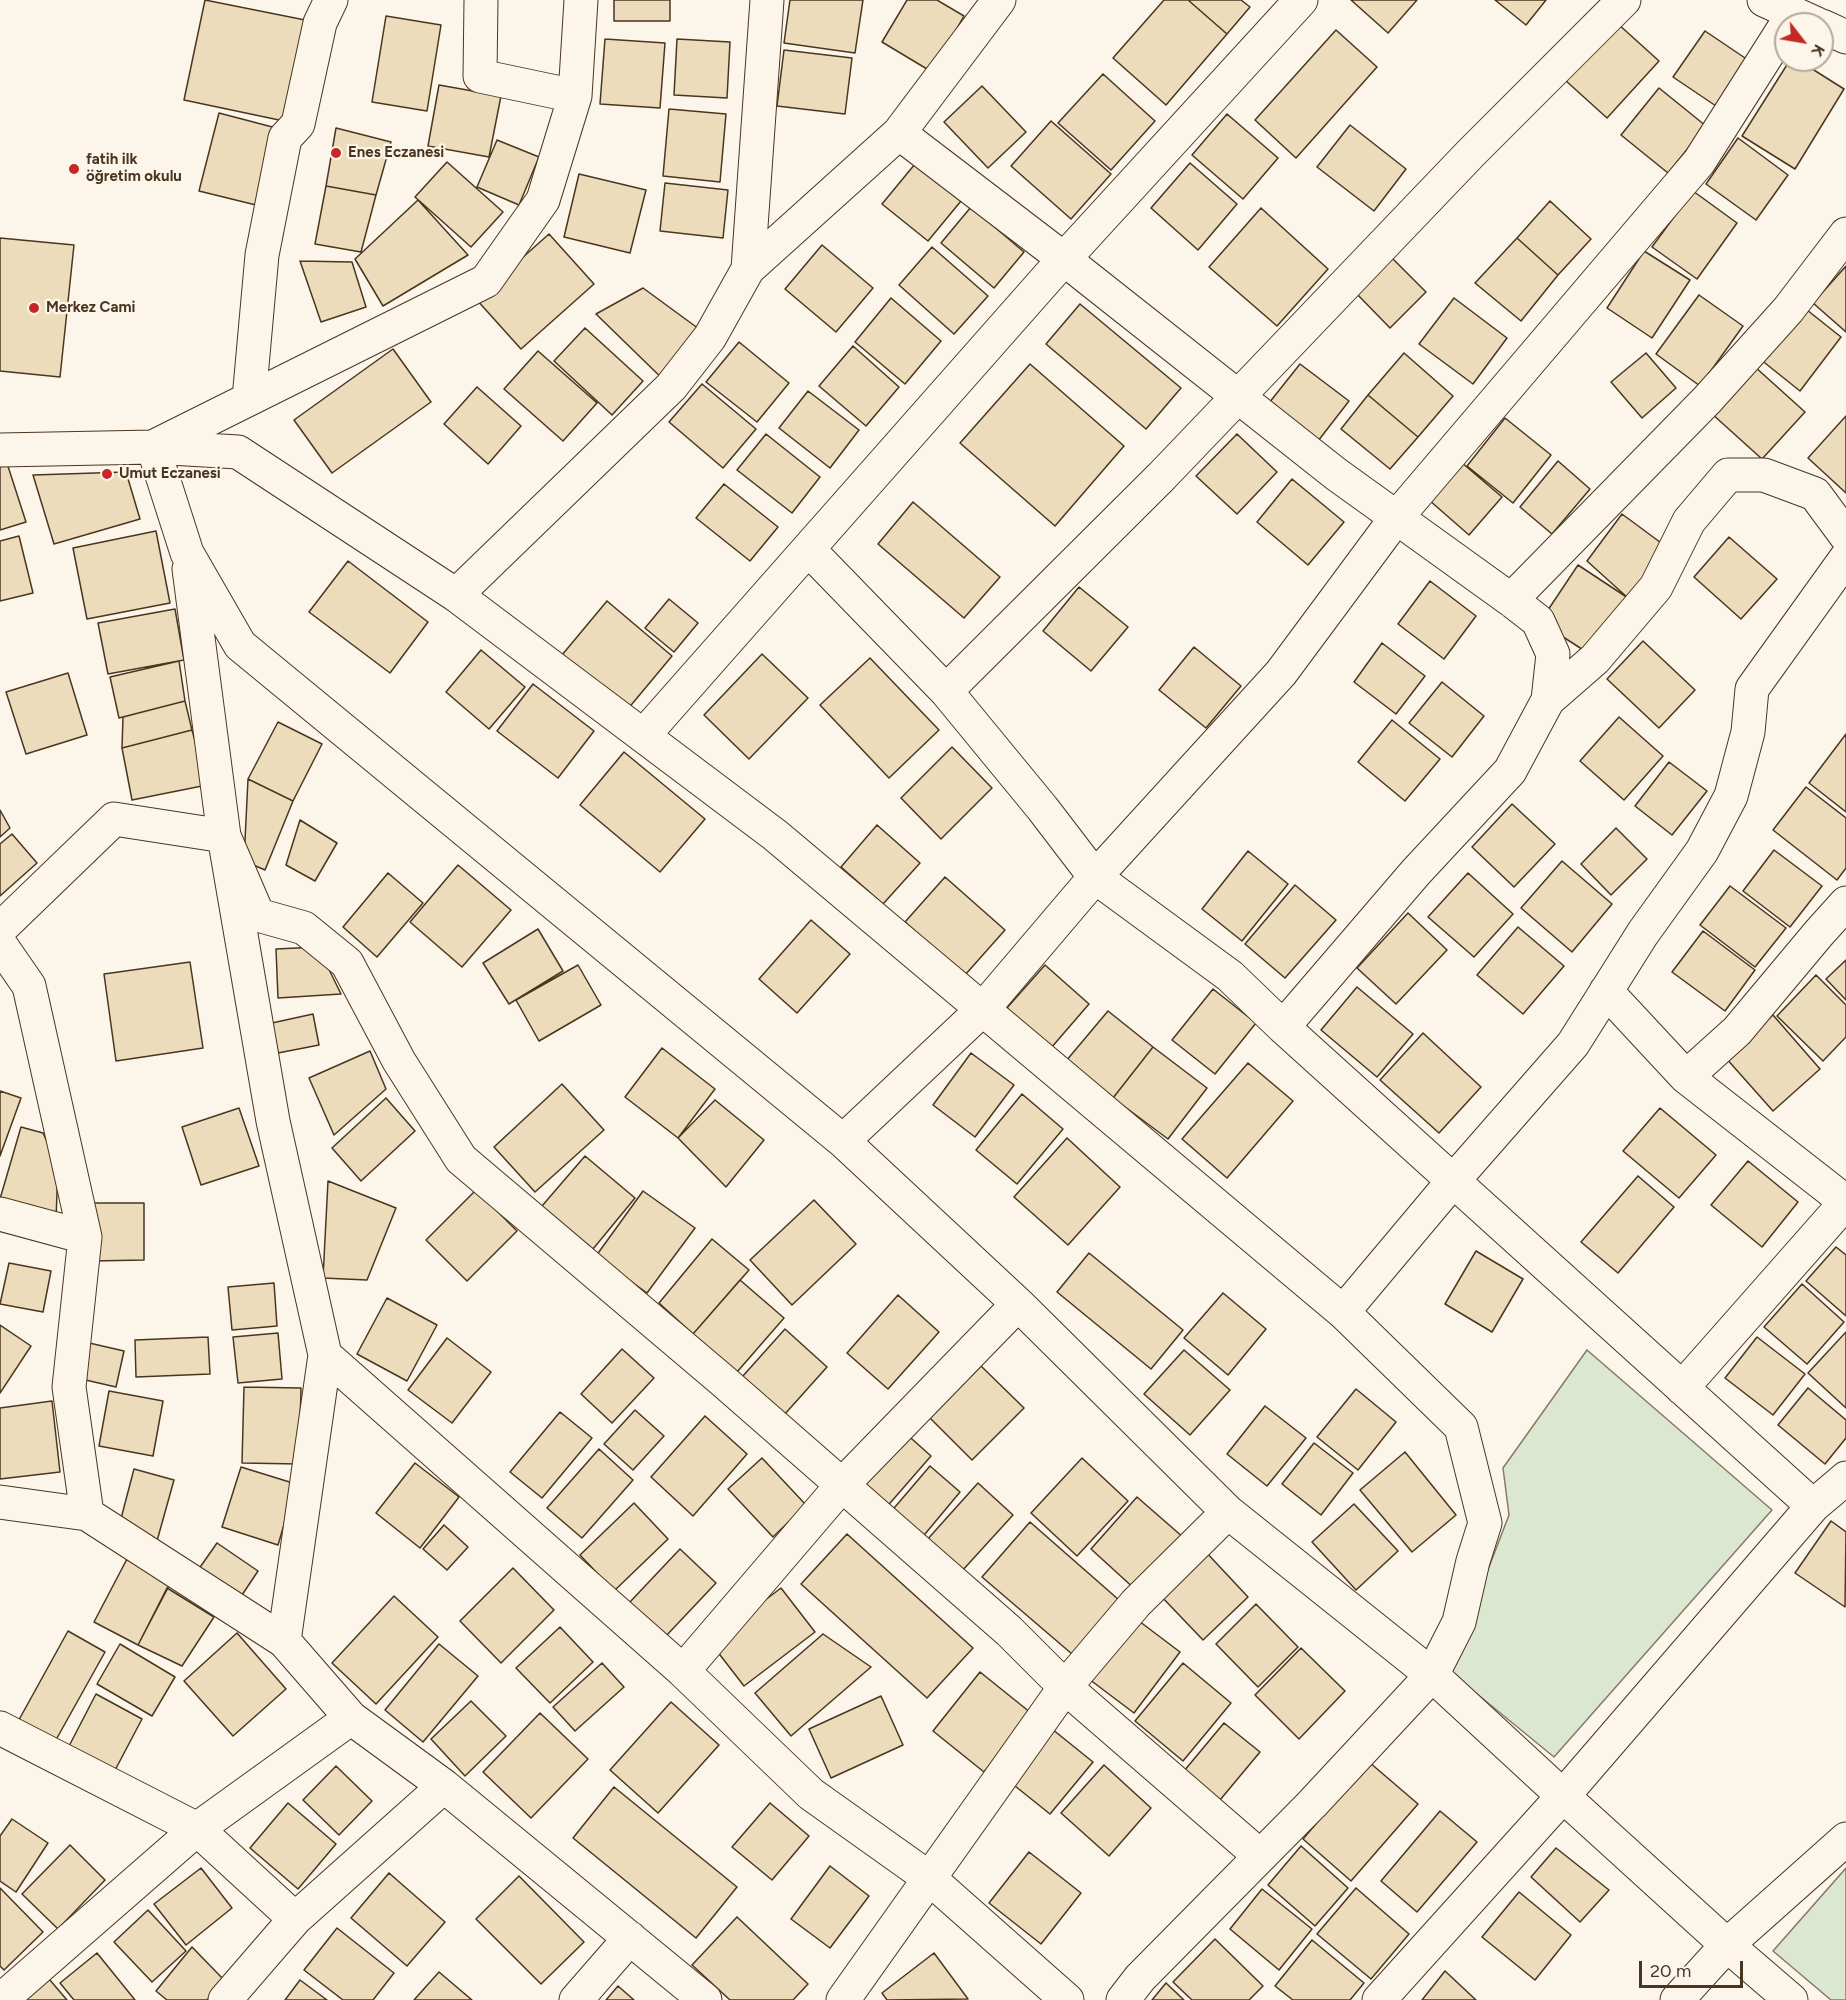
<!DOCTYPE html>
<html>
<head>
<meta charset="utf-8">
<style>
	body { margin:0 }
	#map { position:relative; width:1846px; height:2000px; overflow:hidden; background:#fbf6e9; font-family:Figtree,sans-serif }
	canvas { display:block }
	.north { position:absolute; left:1774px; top:12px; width:60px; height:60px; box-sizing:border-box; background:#fbf6e9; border:2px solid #b4a999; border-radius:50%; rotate:121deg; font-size:16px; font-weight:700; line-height:24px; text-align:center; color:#4a3520 }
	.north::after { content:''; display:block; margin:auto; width:21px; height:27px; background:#c62828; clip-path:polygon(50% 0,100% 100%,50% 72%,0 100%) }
	.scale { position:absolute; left:1639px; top:1961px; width:104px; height:27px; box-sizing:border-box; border:3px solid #4a3520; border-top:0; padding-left:8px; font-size:18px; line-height:21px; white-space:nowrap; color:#4a3520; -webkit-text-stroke:4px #fbf6e9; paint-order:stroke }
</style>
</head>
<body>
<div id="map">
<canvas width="1846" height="2000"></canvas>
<div class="north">K</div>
<div class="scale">20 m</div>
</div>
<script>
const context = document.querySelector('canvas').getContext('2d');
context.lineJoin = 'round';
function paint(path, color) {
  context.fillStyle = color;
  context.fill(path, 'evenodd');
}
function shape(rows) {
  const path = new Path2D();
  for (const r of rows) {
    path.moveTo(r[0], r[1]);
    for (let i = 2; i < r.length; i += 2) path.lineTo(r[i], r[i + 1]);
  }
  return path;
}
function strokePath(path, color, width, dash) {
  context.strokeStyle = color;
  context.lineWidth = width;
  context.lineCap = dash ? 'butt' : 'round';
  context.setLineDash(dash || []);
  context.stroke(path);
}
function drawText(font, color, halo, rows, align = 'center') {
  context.font = font + ' Figtree,sans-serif';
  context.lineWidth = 4.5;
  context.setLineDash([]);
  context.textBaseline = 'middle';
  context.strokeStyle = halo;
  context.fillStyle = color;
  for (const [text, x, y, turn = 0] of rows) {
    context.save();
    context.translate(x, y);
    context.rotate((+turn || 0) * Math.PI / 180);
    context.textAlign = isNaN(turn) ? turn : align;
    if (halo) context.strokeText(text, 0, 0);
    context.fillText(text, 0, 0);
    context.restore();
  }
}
const green = shape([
	[1587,1350,1772,1510,1554,1757,1449,1671,1509,1515,1503,1468,1587,1350],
	[1846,1868,1846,2000,1831,2000,1773,1951,1846,1868]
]);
paint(green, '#dce7d0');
strokePath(green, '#887966', 1.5);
const building = shape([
	[205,0,320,23,298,124,184,100,205,0],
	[614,0,670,0,670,21,614,21,614,0],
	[790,0,863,0,855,53,784,43,790,0],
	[907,0,937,0,964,16,932,72,882,42,907,0],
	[1164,0,1188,0,1227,34,1166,105,1113,58,1164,0],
	[1188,0,1241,0,1250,7,1227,34,1188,0],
	[1351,0,1417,0,1388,33,1351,0],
	[1495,0,1546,0,1526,25,1495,0],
	[386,16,441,25,427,111,372,102,386,16],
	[1617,23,1659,61,1607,118,1565,80,1617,23],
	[1336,30,1377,67,1296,158,1255,120,1336,30],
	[1705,31,1751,62,1719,108,1673,77,1705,31],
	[605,39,665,43,660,108,600,104,605,39],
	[677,39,730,42,727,98,674,95,677,39],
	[784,50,852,58,845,114,777,106,784,50],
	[1790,60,1798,60,1844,89,1795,169,1742,136,1790,60],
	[1103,74,1155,121,1111,170,1058,123,1103,74],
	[439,85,501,96,489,157,428,146,439,85],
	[982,86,1026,132,988,168,944,122,982,86],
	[1659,88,1706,126,1668,173,1621,135,1659,88],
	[669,109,726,114,720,182,663,176,669,109],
	[219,113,280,129,260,206,199,191,219,113],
	[1227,114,1278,158,1243,199,1192,155,1227,114],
	[1051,121,1111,174,1071,219,1011,166,1051,121],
	[1350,125,1406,169,1374,211,1317,167,1350,125],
	[336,128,391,142,376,195,326,186,336,128],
	[1738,138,1788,175,1756,220,1706,184,1738,138],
	[497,140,539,157,519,205,477,187,497,140],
	[447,162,503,212,471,247,415,197,447,162],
	[1190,163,1237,204,1198,250,1151,208,1190,163],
	[915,164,961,201,928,241,882,204,915,164],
	[579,174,646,190,630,253,564,237,579,174],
	[665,183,728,190,723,238,660,231,665,183],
	[326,186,376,195,361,252,315,244,326,186],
	[1693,191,1737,223,1697,279,1652,247,1693,191],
	[418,200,468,255,383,306,355,259,418,200],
	[1550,201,1591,239,1558,275,1517,238,1550,201],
	[971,207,1024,252,994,288,941,243,971,207],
	[1261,208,1328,269,1277,326,1209,267,1261,208],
	[549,234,594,284,521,349,476,299,549,234],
	[0,238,74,245,60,377,0,371,0,238],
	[1517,238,1558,275,1521,321,1475,283,1517,238],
	[822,245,873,288,836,332,785,289,822,245],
	[932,247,988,296,954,334,899,285,932,247],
	[1644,251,1690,280,1652,338,1607,308,1644,251],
	[1390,256,1426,292,1390,328,1354,291,1390,256],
	[300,261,352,262,366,307,321,322,300,261],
	[1846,266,1846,332,1813,303,1846,266],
	[643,288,710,337,671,387,596,314,643,288],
	[1699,295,1743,326,1700,386,1656,354,1699,295],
	[891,298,941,341,905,384,855,342,891,298],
	[1454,298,1507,338,1473,384,1419,344,1454,298],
	[1080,304,1181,388,1146,429,1046,344,1080,304],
	[1802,306,1841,337,1800,391,1760,359,1802,306],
	[585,328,643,381,612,415,554,361,585,328],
	[739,342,789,383,757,422,706,382,739,342],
	[853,346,899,387,866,426,819,386,853,346],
	[393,349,431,402,332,473,294,420,393,349],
	[538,351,597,403,563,441,504,389,538,351],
	[1404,353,1453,396,1418,437,1368,395,1404,353],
	[1646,353,1676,388,1642,418,1611,382,1646,353],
	[1030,364,1124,446,1055,526,960,443,1030,364],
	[1300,364,1349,401,1318,441,1269,403,1300,364],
	[1754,366,1805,412,1762,459,1711,413,1754,366],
	[702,384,756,429,723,468,669,422,702,384],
	[477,387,521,426,488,464,444,424,477,387],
	[808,391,859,430,830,468,779,428,808,391],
	[1368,395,1418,437,1390,469,1341,429,1368,395],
	[1846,416,1846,493,1808,458,1846,416],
	[1505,418,1551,455,1513,503,1467,466,1505,418],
	[766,434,820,477,792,513,737,470,766,434],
	[1237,434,1277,472,1237,514,1196,476,1237,434],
	[5,457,26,522,0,530,0,458,5,457],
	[1558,461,1590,489,1552,534,1520,507,1558,461],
	[1461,462,1502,497,1469,535,1429,500,1461,462],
	[126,472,140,519,54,544,33,475,126,472],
	[1292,479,1344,522,1308,565,1257,522,1292,479],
	[724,484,778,527,750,561,696,518,724,484],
	[913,502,1000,577,964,618,878,544,913,502],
	[1622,514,1672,551,1628,598,1587,561,1622,514],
	[156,531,170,603,87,619,73,548,156,531],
	[19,536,33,593,0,601,0,541,19,536],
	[1729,537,1777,579,1741,619,1694,577,1729,537],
	[348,561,428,622,390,673,309,612,348,561],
	[1578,565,1628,598,1591,655,1540,622,1578,565],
	[1430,581,1476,616,1444,659,1398,624,1430,581],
	[1079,587,1128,627,1091,671,1043,631,1079,587],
	[669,599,698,623,674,652,645,628,669,599],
	[607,601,672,656,627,710,562,655,607,601],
	[175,609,184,660,108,674,98,623,175,609],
	[1643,641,1695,690,1659,728,1607,679,1643,641],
	[1382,643,1425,676,1396,714,1354,682,1382,643],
	[1194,647,1241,686,1206,728,1159,690,1194,647],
	[481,650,525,687,489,729,446,692,481,650],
	[762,654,808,698,749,759,704,715,762,654],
	[870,658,939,730,889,778,820,705,870,658],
	[179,661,185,701,119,718,110,677,179,661],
	[68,673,87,735,26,754,6,692,68,673],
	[1442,682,1484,716,1452,757,1409,723,1442,682],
	[533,684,594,731,558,778,497,731,533,684],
	[185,701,192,730,122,748,123,717,185,701],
	[1619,717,1663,756,1624,800,1580,761,1619,717],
	[1392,720,1440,759,1405,801,1358,762,1392,720],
	[278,722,322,744,293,801,248,779,278,722],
	[192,730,207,785,132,800,122,748,192,730],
	[1846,734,1846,812,1809,783,1846,734],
	[952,747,992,788,941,839,901,798,952,747],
	[624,752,705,819,660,872,580,805,624,752],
	[1669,762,1707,791,1672,835,1635,806,1669,762],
	[248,779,293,801,265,870,244,861,248,779],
	[1806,787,1846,818,1846,868,1837,880,1773,830,1806,787],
	[1512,804,1555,844,1514,887,1472,847,1512,804],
	[0,810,10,828,0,837,0,810],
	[300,820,337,843,315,881,286,865,300,820],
	[877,825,920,863,883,904,841,867,877,825],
	[1616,828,1647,859,1611,895,1581,864,1616,828],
	[12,834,37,863,0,896,0,844,12,834],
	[1774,850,1822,886,1790,927,1743,891,1774,850],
	[1248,851,1288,884,1242,941,1202,909,1248,851],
	[1562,861,1612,904,1572,952,1521,908,1562,861],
	[458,865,511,910,462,967,410,922,458,865],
	[388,873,423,903,377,957,343,927,388,873],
	[1468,873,1513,914,1474,957,1428,917,1468,873],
	[945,877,1005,930,965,975,905,922,945,877],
	[1295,885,1336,920,1285,978,1245,944,1295,885],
	[1730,886,1786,928,1755,967,1700,925,1730,886],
	[1408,913,1447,950,1396,1004,1357,968,1408,913],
	[811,920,850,954,797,1013,759,979,811,920],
	[1518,927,1564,966,1523,1014,1477,975,1518,927],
	[538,929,563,971,509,1004,483,963,538,929],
	[1703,931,1755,970,1725,1011,1672,972,1703,931],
	[318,947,341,994,278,998,276,949,318,947],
	[1846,960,1846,1000,1826,979,1846,960],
	[190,962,203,1048,116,1061,104,974,190,962],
	[578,965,601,1005,539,1041,516,1000,578,965],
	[1045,965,1089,1004,1051,1048,1006,1009,1045,965],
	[1816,975,1846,1005,1846,1037,1823,1061,1777,1016,1816,975],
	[1357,987,1413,1034,1377,1077,1321,1030,1357,987],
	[1213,989,1256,1023,1215,1074,1172,1040,1213,989],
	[1108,1011,1153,1047,1113,1098,1066,1061,1108,1011],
	[313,1014,319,1045,278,1053,272,1023,313,1014],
	[1773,1015,1820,1069,1773,1111,1725,1057,1773,1015],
	[1423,1033,1481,1087,1439,1133,1380,1080,1423,1033],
	[1153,1047,1207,1088,1168,1139,1113,1098,1153,1047],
	[662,1048,715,1089,678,1138,625,1097,662,1048],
	[370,1051,386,1089,334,1135,309,1078,370,1051],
	[971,1053,1014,1085,975,1137,933,1105,971,1053],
	[1248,1063,1293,1101,1227,1178,1182,1139,1248,1063],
	[562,1084,604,1130,535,1192,494,1147,562,1084],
	[0,1091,21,1098,0,1156,0,1091],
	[1022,1094,1063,1129,1017,1184,976,1150,1022,1094],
	[386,1098,415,1131,361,1181,332,1148,386,1098],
	[715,1100,764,1140,726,1187,678,1138,715,1100],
	[239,1108,259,1166,201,1185,182,1127,239,1108],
	[1660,1108,1716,1155,1679,1198,1623,1151,1660,1108],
	[21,1127,43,1133,58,1165,56,1220,0,1199,21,1127],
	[1067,1138,1120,1187,1068,1245,1014,1197,1067,1138],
	[585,1156,635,1198,593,1249,542,1206,585,1156],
	[1748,1161,1798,1202,1762,1247,1711,1205,1748,1161],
	[1638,1176,1674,1207,1618,1273,1581,1242,1638,1176],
	[328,1181,396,1208,367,1280,323,1278,328,1181],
	[476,1190,517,1231,467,1281,426,1240,476,1190],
	[643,1191,695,1228,647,1293,596,1256,643,1191],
	[814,1200,856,1244,792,1305,750,1260,814,1200],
	[92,1203,144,1203,144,1260,92,1261,92,1203],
	[712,1239,749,1270,693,1334,659,1303,712,1239],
	[1836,1247,1846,1255,1846,1316,1806,1281,1836,1247],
	[1476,1251,1523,1279,1492,1332,1445,1304,1476,1251],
	[1089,1253,1183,1330,1151,1369,1057,1292,1089,1253],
	[9,1263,51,1271,43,1312,0,1304,9,1263],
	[740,1280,784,1318,737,1372,693,1334,740,1280],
	[274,1283,277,1326,232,1330,228,1287,274,1283],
	[1802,1284,1844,1322,1807,1364,1764,1327,1802,1284],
	[1223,1293,1266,1329,1228,1375,1184,1338,1223,1293],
	[898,1295,939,1332,888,1389,847,1353,898,1295],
	[387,1298,437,1325,407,1381,357,1354,387,1298],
	[0,1325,31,1346,0,1393,0,1325],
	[785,1329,827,1367,784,1415,742,1377,785,1329],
	[1846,1332,1846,1408,1808,1373,1846,1332],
	[278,1333,282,1379,238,1383,233,1337,278,1333],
	[208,1337,210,1374,136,1377,135,1340,208,1337],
	[1757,1337,1805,1374,1773,1415,1725,1378,1757,1337],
	[447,1338,491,1372,452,1423,408,1390,447,1338],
	[85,1342,124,1351,116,1387,77,1378,85,1342],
	[622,1349,654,1378,612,1423,581,1394,622,1349],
	[1184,1350,1230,1390,1190,1435,1144,1394,1184,1350],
	[981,1366,1024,1408,972,1460,930,1418,981,1366],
	[244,1387,301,1388,299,1464,242,1463,244,1387],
	[1808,1388,1846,1420,1846,1438,1825,1464,1778,1425,1808,1388],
	[1356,1389,1396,1422,1358,1470,1317,1437,1356,1389],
	[109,1391,163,1401,153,1456,99,1446,109,1391],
	[52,1401,60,1472,0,1479,0,1408,52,1401],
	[1265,1406,1306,1438,1267,1486,1227,1454,1265,1406],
	[635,1410,664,1436,633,1470,604,1444,635,1410],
	[560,1412,592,1438,542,1498,510,1472,560,1412],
	[705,1416,747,1454,693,1516,651,1477,705,1416],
	[903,1431,931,1456,884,1510,857,1485,903,1431],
	[1314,1443,1353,1473,1321,1515,1282,1484,1314,1443],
	[599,1449,633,1480,582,1538,547,1508,599,1449],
	[1405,1452,1456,1515,1412,1552,1360,1490,1405,1452],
	[762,1458,806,1505,773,1537,728,1489,762,1458],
	[1082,1458,1128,1501,1077,1556,1031,1513,1082,1458],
	[415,1463,459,1497,420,1548,376,1513,415,1463],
	[930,1466,960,1492,920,1540,889,1514,930,1466],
	[241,1467,296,1484,278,1545,222,1527,241,1467],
	[134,1469,174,1480,157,1541,118,1530,134,1469],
	[978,1483,1013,1515,961,1572,926,1541,978,1483],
	[1137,1497,1184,1538,1137,1591,1091,1549,1137,1497],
	[634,1503,668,1539,614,1591,580,1555,634,1503],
	[1354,1504,1398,1551,1356,1590,1312,1542,1354,1504],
	[1831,1521,1846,1532,1845,1607,1795,1573,1831,1521],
	[1030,1522,1119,1600,1072,1654,982,1577,1030,1522],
	[444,1525,468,1547,447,1570,423,1549,444,1525],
	[847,1534,973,1648,927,1698,801,1584,847,1534],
	[217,1543,258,1571,238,1601,196,1573,217,1543],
	[680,1549,716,1583,665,1637,629,1603,680,1549],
	[1204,1550,1248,1597,1203,1640,1159,1594,1204,1550],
	[127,1559,171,1582,138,1645,94,1622,127,1559],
	[513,1568,554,1610,501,1663,460,1621,513,1568],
	[167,1588,214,1617,182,1666,138,1645,167,1588],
	[781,1588,815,1632,744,1686,710,1642,781,1588],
	[394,1596,438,1637,376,1704,332,1663,394,1596],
	[1256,1604,1298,1647,1258,1687,1216,1644,1256,1604],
	[1131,1615,1180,1652,1134,1713,1085,1676,1131,1615],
	[560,1627,593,1662,550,1703,516,1668,560,1627],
	[68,1631,105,1652,52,1747,15,1727,68,1631],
	[237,1633,286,1689,233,1736,184,1681,237,1633],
	[823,1634,871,1667,791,1736,755,1693,823,1634],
	[120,1644,175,1677,152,1716,97,1684,120,1644],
	[439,1644,478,1676,423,1742,385,1710,439,1644],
	[1301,1648,1345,1691,1299,1739,1255,1695,1301,1648],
	[602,1663,624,1687,575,1731,553,1707,602,1663],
	[1183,1663,1231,1703,1183,1761,1135,1721,1183,1663],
	[980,1672,1031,1713,984,1772,933,1731,980,1672],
	[96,1694,142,1719,113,1774,67,1750,96,1694],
	[881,1696,903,1745,831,1778,809,1729,881,1696],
	[471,1701,506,1736,465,1776,431,1739,471,1701],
	[671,1702,719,1745,658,1813,610,1770,671,1702],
	[540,1713,588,1759,531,1818,483,1772,540,1713],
	[1224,1723,1260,1752,1220,1800,1184,1771,1224,1723],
	[1052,1729,1093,1762,1050,1814,1010,1782,1052,1729],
	[1369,1762,1418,1804,1351,1881,1303,1839,1369,1762],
	[1104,1765,1151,1808,1109,1856,1061,1813,1104,1765],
	[336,1766,372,1801,339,1835,303,1800,336,1766],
	[614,1787,737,1887,696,1938,573,1838,614,1787],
	[288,1803,336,1844,298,1889,250,1848,288,1803],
	[770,1803,809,1836,772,1880,732,1847,770,1803],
	[1440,1811,1477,1842,1417,1912,1381,1881,1440,1811],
	[12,1819,48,1843,16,1892,0,1881,0,1836,12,1819],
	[70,1845,105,1880,58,1929,22,1894,70,1845],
	[1301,1846,1348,1888,1315,1926,1268,1885,1301,1846],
	[1556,1848,1609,1890,1580,1922,1531,1877,1556,1848],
	[1029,1852,1081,1893,1041,1944,989,1903,1029,1852],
	[830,1866,869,1896,830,1948,791,1919,830,1866],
	[201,1868,232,1908,186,1945,154,1904,201,1868],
	[389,1873,445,1922,407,1966,351,1918,389,1873],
	[519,1876,584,1942,541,1984,476,1919,519,1876],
	[0,1888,43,1932,4,1970,0,1966,0,1888],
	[1356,1888,1409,1934,1371,1979,1317,1934,1356,1888],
	[1262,1889,1312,1929,1279,1970,1230,1929,1262,1889],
	[1519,1892,1571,1935,1535,1980,1482,1937,1519,1892],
	[148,1910,186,1951,152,1982,114,1942,148,1910],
	[737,1917,808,1984,793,2000,730,2000,692,1965,737,1917],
	[337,1928,394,1973,373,2000,343,2000,304,1970,337,1928],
	[1215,1939,1263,1986,1249,2000,1192,2000,1173,1982,1215,1939],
	[1312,1940,1364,1983,1350,2000,1293,2000,1275,1986,1312,1940],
	[192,1947,225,1981,207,2000,167,2000,156,1991,192,1947],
	[97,1953,135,2000,74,2000,60,1983,97,1953],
	[934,1953,968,1999,887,2000,882,1993,934,1953],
	[1445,1971,1476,2000,1422,2000,1445,1971],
	[439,1972,472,2000,414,2000,439,1972],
	[49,1979,67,2000,25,2000,49,1979],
	[300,1980,327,2000,285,2000,300,1980],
	[1166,1983,1184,2000,1152,2000,1166,1983],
	[618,1986,634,2000,606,2000,618,1986]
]);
paint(building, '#ecdcbc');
strokePath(building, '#4a3520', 1.5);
const minor = shape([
	[481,0,480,76,575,96],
	[1764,0,1817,24],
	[1822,26,1846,37],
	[899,133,1064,259,1336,474,1511,600,1538,621,1553,654,1548,700,1510,771,1416,872,1283,1027],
	[748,269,767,0],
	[249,399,262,255,285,138,298,124,320,23,331,0],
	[155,446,486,281,543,200,575,96,581,0],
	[153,447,187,553,240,645,843,1141,1018,1304,1228,1512,1432,1675,1563,1796,1727,1945,1791,2000],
	[0,450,153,447,238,452,456,595,775,835,1343,1312,1461,1427,1485,1523,1473,1561,1459,1622,1432,1675,1312,1804,1140,1978,1123,2000],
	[809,550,946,691,1043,809,1095,877,1230,976,1283,1027,1813,1506],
	[189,569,224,836,273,1121,325,1355,284,1641],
	[456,595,671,387,710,337,748,269,899,133,999,0],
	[1511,600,1707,400,1788,310,1846,234],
	[946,691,1162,476,1471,153,1624,0],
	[1548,700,1595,659,1656,587,1689,521,1728,475,1764,475,1815,494,1846,536],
	[643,736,1064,259,1301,0],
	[224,836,258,915,304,928,347,963,399,1061,461,1159,722,1380,1009,1631,1065,1687,1260,1856],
	[0,929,114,819,224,836],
	[0,944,29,986,85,1237,69,1387,87,1514],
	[1606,991,1686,1077,1737,1031,1819,933,1846,903],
	[1686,1077,1846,1202],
	[843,1141,982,1010,1095,877,1281,673,1396,518,1699,162,1786,25],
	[0,1214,85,1237],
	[1343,1312,1453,1181,1573,1044,1643,933,1702,851,1731,796,1748,732,1752,689,1846,558],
	[325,1355,683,1671,811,1794,929,1878,1067,2000],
	[1682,1388,1846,1202],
	[0,1502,87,1514,284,1641,351,1718,444,1786,705,2000],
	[683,1671,842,1485,1018,1304],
	[0,1728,197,1829,295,1919],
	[1,2000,197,1829,351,1718],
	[225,2000,295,1919,444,1786],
	[576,2000,630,1938],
	[843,2000,1065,1687,1136,1603,1228,1512],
	[1379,2000,1563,1796,1813,1506,1846,1478],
	[1677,2000,1727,1945,1846,1839]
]);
strokePath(minor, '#4a3520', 35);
strokePath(minor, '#fbf6e9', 33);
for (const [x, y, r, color] of [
	[336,153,6,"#c62828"],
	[74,169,6,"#c62828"],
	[34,308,6,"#c62828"],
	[107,474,6,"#c62828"]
]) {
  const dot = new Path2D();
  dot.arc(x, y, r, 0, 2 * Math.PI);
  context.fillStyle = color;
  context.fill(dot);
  strokePath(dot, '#fbf6e9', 2);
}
drawText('bold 15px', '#4a3520', '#fbf6e9', [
	["Enes Eczanesi",348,153],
	["fatih ilk",86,160],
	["öğretim okulu",86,177],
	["Merkez Cami",46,308],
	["Umut Eczanesi",119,474]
], 'left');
</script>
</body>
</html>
